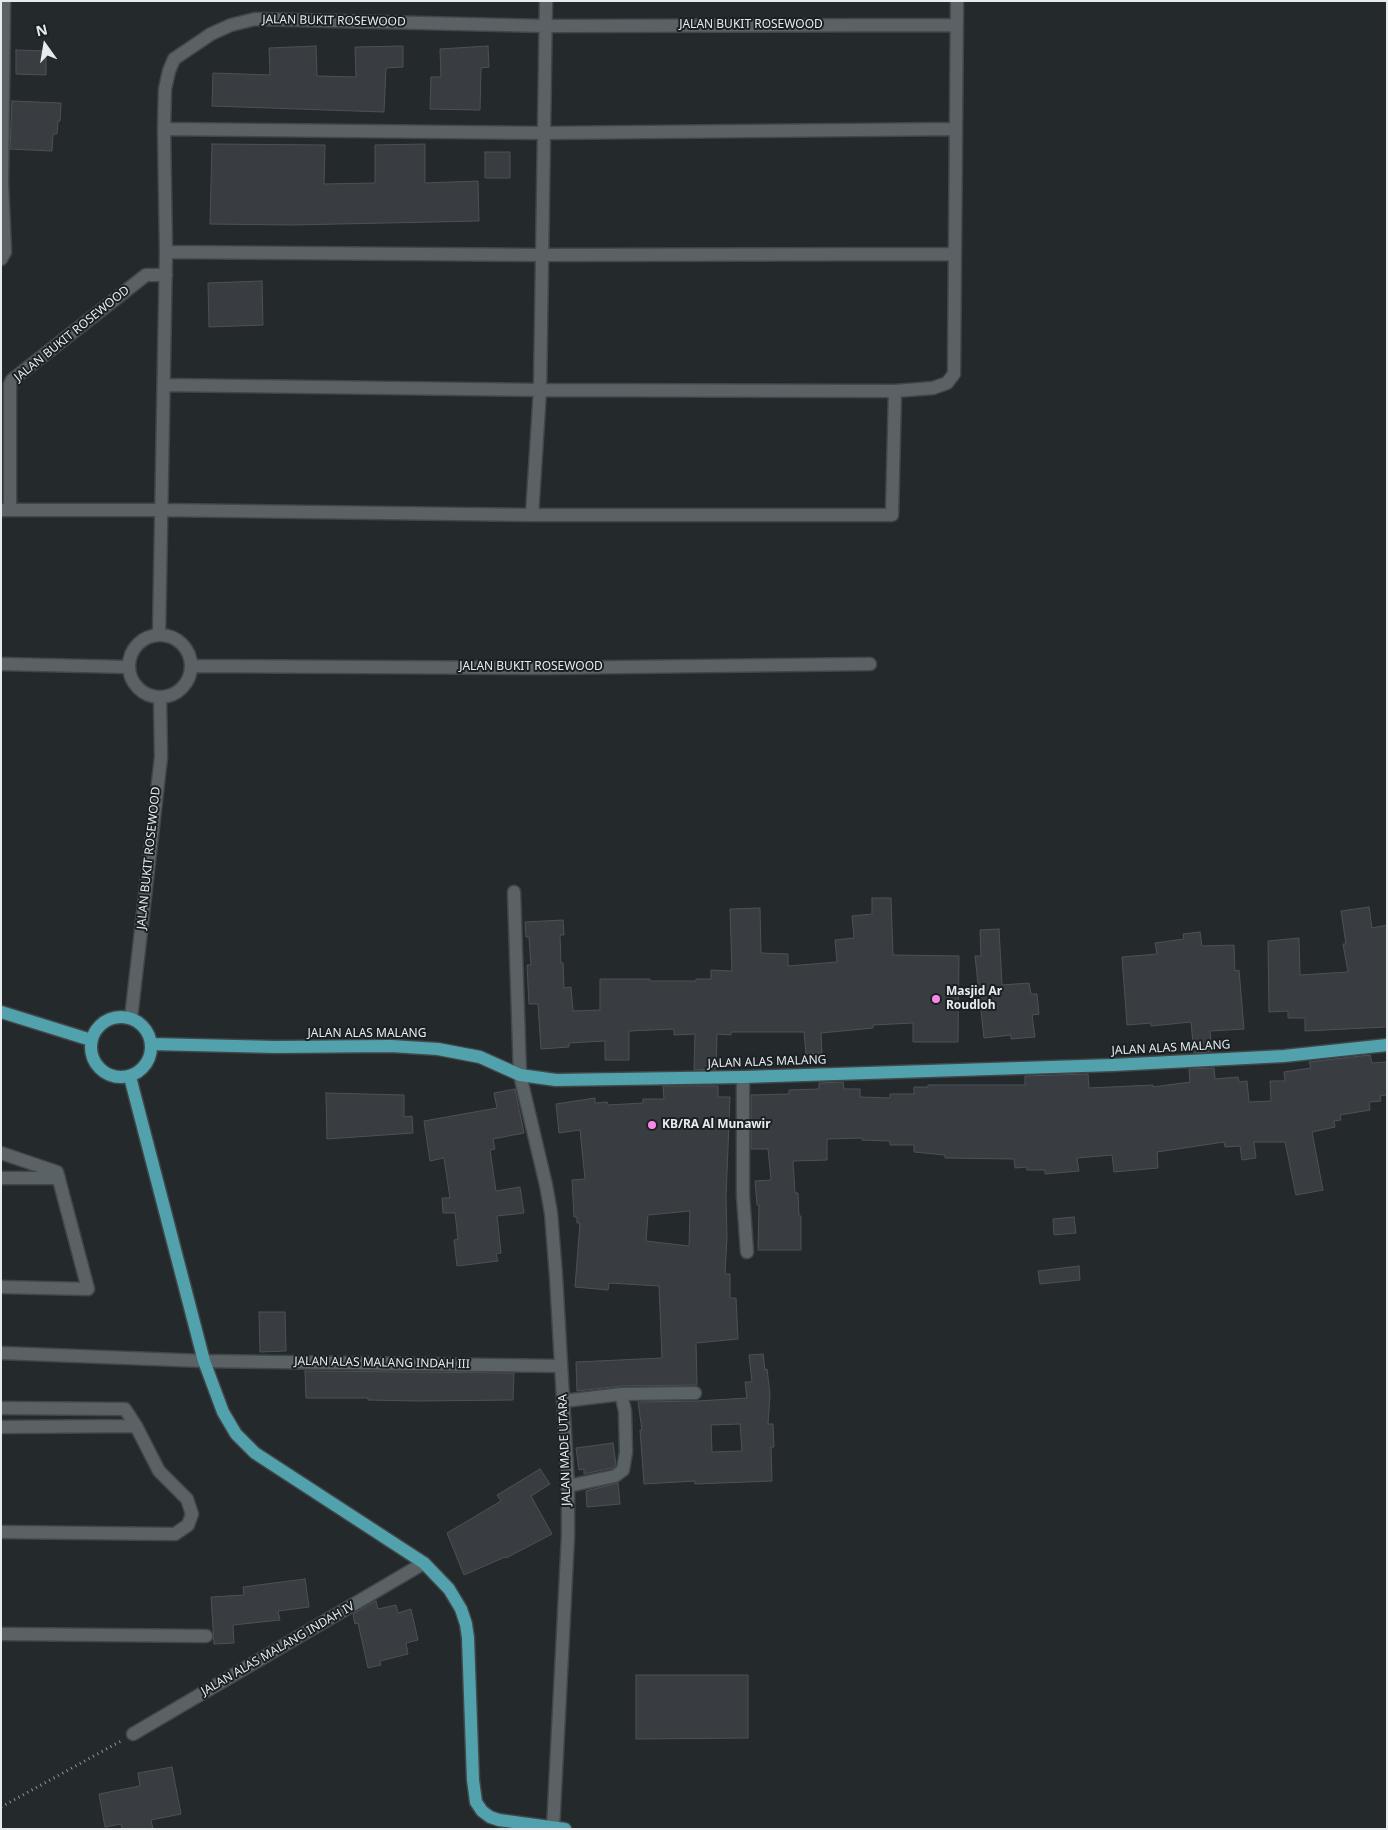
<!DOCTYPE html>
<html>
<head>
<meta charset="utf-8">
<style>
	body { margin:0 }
	#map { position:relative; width:1388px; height:1830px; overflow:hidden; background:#242a2c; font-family:"Noto Sans",sans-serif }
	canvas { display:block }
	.frame { position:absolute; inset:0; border:2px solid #e7ebed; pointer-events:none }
	.north { position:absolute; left:20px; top:20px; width:50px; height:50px; -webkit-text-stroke:4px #1a2023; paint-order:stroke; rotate:347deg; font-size:14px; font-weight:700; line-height:20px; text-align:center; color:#e7ebed }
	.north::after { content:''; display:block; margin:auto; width:18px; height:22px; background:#e7ebed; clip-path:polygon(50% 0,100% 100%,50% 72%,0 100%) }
</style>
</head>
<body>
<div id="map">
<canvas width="1388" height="1830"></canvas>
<div class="frame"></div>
<div class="north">N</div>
</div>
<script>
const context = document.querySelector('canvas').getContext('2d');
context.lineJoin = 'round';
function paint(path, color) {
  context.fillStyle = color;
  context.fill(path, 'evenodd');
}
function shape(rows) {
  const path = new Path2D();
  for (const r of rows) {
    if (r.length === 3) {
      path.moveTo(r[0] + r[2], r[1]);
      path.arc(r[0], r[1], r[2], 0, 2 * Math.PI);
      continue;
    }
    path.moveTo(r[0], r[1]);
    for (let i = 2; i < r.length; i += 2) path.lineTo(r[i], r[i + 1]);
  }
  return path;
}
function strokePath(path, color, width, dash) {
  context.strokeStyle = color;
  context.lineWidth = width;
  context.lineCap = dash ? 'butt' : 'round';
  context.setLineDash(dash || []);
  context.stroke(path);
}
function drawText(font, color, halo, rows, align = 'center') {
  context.font = font + ' "Noto Sans",sans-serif';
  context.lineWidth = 4;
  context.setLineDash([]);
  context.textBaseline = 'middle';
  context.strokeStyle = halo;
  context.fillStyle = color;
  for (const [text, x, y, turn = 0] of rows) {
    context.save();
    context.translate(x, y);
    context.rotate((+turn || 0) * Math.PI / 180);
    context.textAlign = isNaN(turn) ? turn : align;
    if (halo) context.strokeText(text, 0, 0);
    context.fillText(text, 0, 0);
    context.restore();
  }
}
const building = shape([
	[316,46,317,76,356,77,355,47,403,46,403,67,386,68,384,112,212,106,213,73,270,75,269,48,316,46],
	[488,46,489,67,481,68,480,110,430,109,431,77,441,77,440,49,488,46],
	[16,50,46,51,46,75,16,74,16,50],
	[12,101,61,103,60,121,58,121,57,134,53,134,52,151,10,149,12,101],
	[212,144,325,145,324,184,375,183,375,145,425,144,425,183,478,181,479,221,292,225,210,224,212,144],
	[485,152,510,152,510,178,485,178,485,152],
	[262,281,263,325,209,327,208,283,262,281],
	[872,898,891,898,893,955,959,956,958,1042,913,1042,913,1023,873,1025,873,1028,821,1033,822,1053,806,1054,804,1032,731,1032,731,1035,717,1034,716,1069,694,1070,695,1034,674,1035,674,1029,629,1031,629,1060,605,1060,605,1041,569,1043,569,1047,541,1049,538,1004,529,1004,527,965,531,965,529,937,526,937,525,922,563,920,564,935,560,935,561,963,563,963,564,988,571,987,573,1011,600,1010,600,979,650,979,650,981,696,981,696,979,711,979,711,970,732,971,730,909,760,908,761,953,788,954,788,966,837,962,835,940,854,938,852,916,872,914,872,898],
	[1369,907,1372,928,1387,925,1387,1027,1305,1031,1305,1018,1288,1018,1288,1011,1269,1012,1268,941,1299,938,1300,975,1348,972,1343,944,1346,944,1341,911,1369,907],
	[999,929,1002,985,1029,983,1031,994,1037,994,1039,1014,1032,1015,1035,1037,1011,1039,1011,1035,984,1038,975,956,981,956,980,930,999,929],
	[1200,932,1202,946,1234,945,1235,971,1239,970,1244,1029,1210,1031,1212,1052,1194,1053,1191,1022,1151,1026,1151,1023,1127,1025,1122,957,1157,954,1155,943,1184,939,1183,934,1200,932],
	[1370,1055,1372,1063,1387,1062,1387,1095,1380,1096,1381,1101,1369,1102,1370,1110,1340,1115,1341,1120,1334,1121,1335,1127,1312,1132,1323,1190,1296,1195,1285,1142,1254,1142,1256,1158,1242,1160,1240,1146,1225,1147,1224,1142,1157,1152,1158,1168,1114,1172,1112,1155,1077,1158,1079,1171,1045,1174,1045,1170,1027,1170,1027,1167,1015,1168,1014,1159,945,1158,945,1155,914,1152,914,1145,890,1145,890,1141,862,1140,862,1138,827,1139,827,1160,793,1161,795,1193,798,1193,799,1216,801,1216,801,1250,758,1250,759,1205,757,1205,755,1181,771,1180,768,1149,751,1149,751,1095,789,1094,789,1090,819,1089,819,1083,843,1082,844,1089,860,1089,860,1097,890,1098,890,1094,914,1094,914,1087,928,1087,928,1085,1025,1085,1025,1076,1088,1074,1089,1088,1153,1085,1153,1087,1190,1082,1189,1069,1214,1068,1215,1079,1238,1077,1239,1082,1247,1081,1249,1102,1271,1101,1270,1081,1285,1081,1284,1072,1311,1068,1309,1062,1370,1055],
	[663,1086,718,1086,718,1097,730,1097,726,1197,727,1237,725,1274,730,1274,730,1298,736,1298,738,1339,696,1343,697,1385,621,1386,577,1391,576,1362,662,1358,659,1286,609,1283,608,1290,575,1287,580,1223,577,1223,577,1217,574,1217,572,1180,585,1179,580,1130,559,1133,556,1104,595,1098,595,1103,607,1102,608,1105,643,1103,643,1099,664,1099,663,1086],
	[690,1211,689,1246,646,1241,648,1215,690,1211],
	[515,1089,524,1133,493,1139,495,1149,490,1150,496,1191,520,1187,524,1213,497,1216,501,1253,496,1254,498,1261,457,1266,454,1240,458,1239,455,1213,443,1213,442,1198,450,1198,444,1158,430,1161,424,1121,497,1108,494,1093,515,1089],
	[326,1093,404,1095,404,1117,412,1116,413,1133,327,1139,326,1093],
	[1074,1217,1076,1233,1054,1235,1053,1219,1074,1217],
	[1079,1266,1080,1280,1040,1284,1038,1271,1079,1266],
	[259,1312,285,1312,286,1351,260,1352,259,1312],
	[763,1354,765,1370,767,1369,770,1394,768,1424,773,1424,774,1447,771,1447,772,1481,695,1484,695,1481,644,1484,640,1430,642,1430,638,1402,698,1401,747,1398,745,1382,752,1382,749,1355,763,1354],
	[740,1424,742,1451,712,1452,711,1425,740,1424],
	[305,1371,514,1373,513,1400,418,1401,368,1400,368,1398,306,1398,305,1371],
	[613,1443,616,1465,612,1468,584,1474,584,1469,579,1470,576,1448,613,1443],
	[540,1469,550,1484,531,1496,552,1534,506,1558,505,1557,464,1575,447,1533,501,1501,497,1495,540,1469],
	[618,1483,620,1504,587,1507,586,1491,618,1483],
	[305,1579,309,1607,278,1611,280,1620,233,1625,234,1643,214,1644,211,1597,244,1595,243,1587,305,1579],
	[376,1601,378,1609,396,1605,398,1613,411,1609,418,1640,406,1643,408,1654,380,1661,381,1665,368,1668,358,1623,355,1624,353,1614,376,1601],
	[636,1675,748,1675,748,1738,636,1739,636,1675],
	[172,1767,181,1814,151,1820,153,1829,122,1829,121,1824,105,1827,99,1794,140,1786,138,1773,172,1767]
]);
paint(building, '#393d41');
strokePath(building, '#4d5156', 1);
const minor = shape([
	[164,129,544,133,956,129],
	[166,252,543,255,955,254],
	[1,259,5,252,2,183,4,1],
	[164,385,540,390,895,391],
	[10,509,10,384,12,380,146,275,166,275],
	[1,510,162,510,532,515,892,515,895,391,933,388,947,383,954,374,957,1],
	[532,515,540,390,546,1],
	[160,666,31],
	[159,635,166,252,164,129,165,89,169,71,174,59,211,34,231,25,255,19,545,26,957,25],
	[1,664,128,667],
	[192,666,541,668,870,664],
	[514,892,520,1075,546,1185,551,1213,556,1276,568,1486,568,1536,553,1829],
	[131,1018,161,757,160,698],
	[743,1077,743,1196,747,1252],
	[1,1153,57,1172,88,1289,1,1287],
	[1,1178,59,1178],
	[1,1353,204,1361,561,1366],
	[564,1401,621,1394,695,1393],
	[1,1408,125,1409,136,1426,159,1471,187,1499,192,1514,188,1525,175,1534,1,1532],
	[1,1427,136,1426],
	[568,1486,615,1476,623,1470,626,1452,625,1411,621,1394],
	[1,1634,206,1636],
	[133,1734,424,1563]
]);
const major = shape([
	[1,1012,91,1040],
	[121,1047,30],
	[152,1044,276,1047,391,1046,438,1049,480,1057,520,1075,556,1080,743,1077,1113,1065,1284,1056,1387,1045],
	[130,1077,204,1361,223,1412,236,1434,255,1453,424,1563,449,1589,461,1609,466,1624,468,1638,473,1780,476,1802,482,1811,490,1817,499,1820,565,1829]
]);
strokePath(minor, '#414649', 15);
strokePath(major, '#414649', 15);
strokePath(shape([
	[1,1807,121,1741]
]), '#8f9496', 3, [1, 4]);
strokePath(minor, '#5b6265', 12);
strokePath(major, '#52a2ae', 12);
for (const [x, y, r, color] of [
	[936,999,5,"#fa87e7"],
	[652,1125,5,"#fa87e7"]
]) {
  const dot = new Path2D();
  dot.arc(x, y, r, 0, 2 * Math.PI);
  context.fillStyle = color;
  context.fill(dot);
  strokePath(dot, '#1a2023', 2);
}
drawText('12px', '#e7ebed', '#1a2023', [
	["JALAN BUKIT ROSEWOOD",334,21,1],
	["JALAN BUKIT ROSEWOOD",751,25],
	["JALAN BUKIT ROSEWOOD",72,334,-39],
	["JALAN BUKIT ROSEWOOD",531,667],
	["JALAN BUKIT ROSEWOOD",149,858,-84],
	["JALAN ALAS MALANG",367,1034],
	["JALAN ALAS MALANG",1171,1048,-3],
	["JALAN ALAS MALANG",767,1062,-2],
	["JALAN ALAS MALANG INDAH III",382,1363,1],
	["JALAN MADE UTARA",565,1450,-92],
	["JALAN ALAS MALANG INDAH IV",278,1649,-30]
]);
drawText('bold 12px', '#e7ebed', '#1a2023', [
	["Masjid Ar",946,992],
	["Roudloh",946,1006],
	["KB/RA Al Munawir",662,1125]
], 'left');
</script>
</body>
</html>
